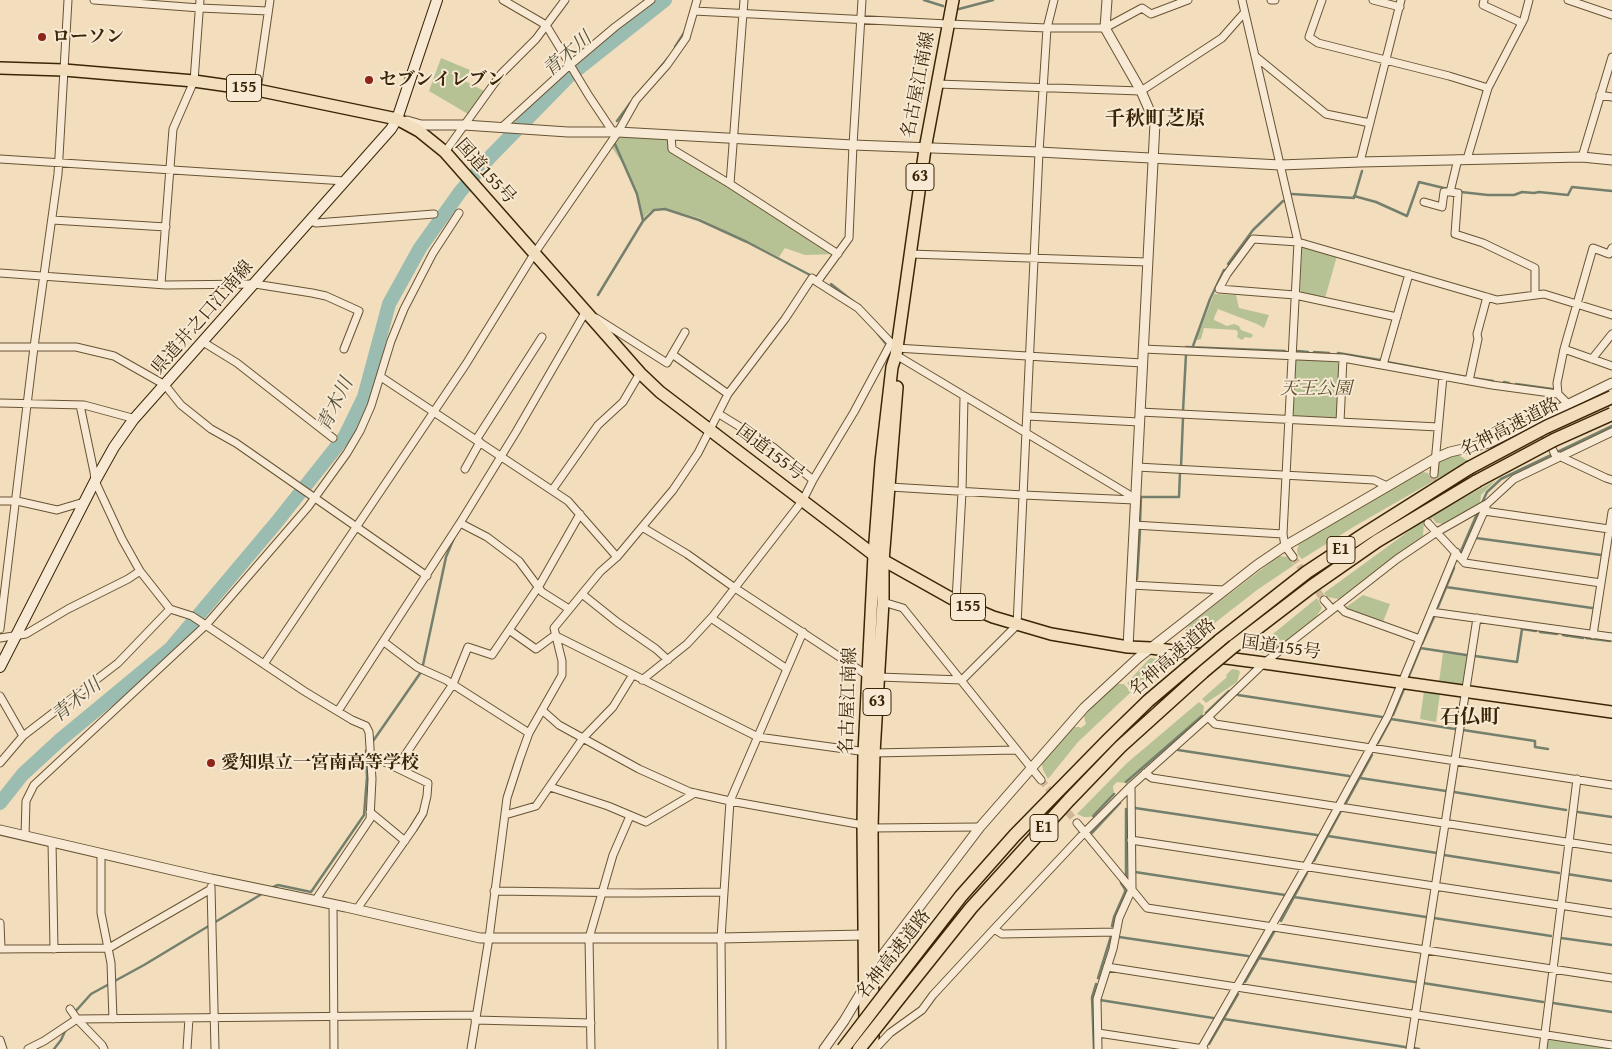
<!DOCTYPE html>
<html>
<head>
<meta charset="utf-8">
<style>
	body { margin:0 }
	canvas { display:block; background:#f2ddbc }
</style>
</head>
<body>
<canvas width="1612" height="1049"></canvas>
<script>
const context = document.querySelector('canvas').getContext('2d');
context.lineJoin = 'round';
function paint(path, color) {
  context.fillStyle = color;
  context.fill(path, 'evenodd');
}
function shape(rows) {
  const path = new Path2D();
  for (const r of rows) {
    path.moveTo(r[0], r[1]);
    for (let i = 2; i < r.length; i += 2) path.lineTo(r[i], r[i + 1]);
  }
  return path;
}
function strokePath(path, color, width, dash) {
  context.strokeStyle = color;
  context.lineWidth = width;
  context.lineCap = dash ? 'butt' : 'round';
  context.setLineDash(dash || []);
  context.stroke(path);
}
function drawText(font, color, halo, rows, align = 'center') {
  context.font = font + ' "Gentium Book Plus","Noto Serif JP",serif';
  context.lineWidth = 4;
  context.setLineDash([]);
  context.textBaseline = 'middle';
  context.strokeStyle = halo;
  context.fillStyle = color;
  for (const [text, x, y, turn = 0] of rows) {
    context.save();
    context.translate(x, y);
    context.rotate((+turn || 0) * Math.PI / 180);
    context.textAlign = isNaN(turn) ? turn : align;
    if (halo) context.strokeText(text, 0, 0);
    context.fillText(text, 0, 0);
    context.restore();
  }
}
paint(shape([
	[441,58,470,70,465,81,486,92,468,114,429,91],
	[613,132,671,135,672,149,838,254,805,255,785,248,779,257,699,218,665,208,654,209,649,212,642,219,637,194,625,167,611,146],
	[1305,246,1337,256,1325,298,1302,293,1300,290,1302,247],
	[1214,294,1236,295,1239,308,1269,315,1264,328,1257,324,1218,309,1214,318,1214,320,1227,326,1234,324,1239,326,1241,330,1252,334,1253,336,1250,338,1245,337,1242,340,1237,337,1238,332,1236,330,1204,328,1201,339,1197,340,1197,338],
	[1300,358,1338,361,1339,364,1337,415,1335,418,1295,416,1293,414,1296,361],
	[1457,454,1468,461,1355,526,1302,559,1298,555,1297,550,1299,543,1418,473,1423,472,1428,473,1430,477,1436,473,1439,462],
	[1496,480,1481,495,1480,503,1444,524,1436,523,1431,516],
	[1424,520,1423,536,1339,599,1327,597,1324,593],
	[1279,556,1288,557,1294,565,1257,590,1189,643,1187,641,1185,637,1185,631,1190,624],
	[1363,595,1390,604,1383,622,1345,608],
	[1317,598,1322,608,1316,617,1269,654,1252,651],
	[1443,653,1467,656,1463,685,1439,682],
	[1150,658,1166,660,1160,664,1133,690,1127,683],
	[1232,669,1238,670,1240,672,1237,682,1206,703,1202,699,1227,677,1226,675],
	[1115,684,1124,684,1131,692,1078,742,1048,779,1043,770,1042,765,1043,760,1068,730,1073,727,1079,727,1081,728,1086,724,1084,716],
	[1424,691,1440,693,1436,722,1420,719],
	[1199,702,1204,706,1203,715,1125,783,1117,782,1113,786,1114,794,1090,817,1084,817,1077,814,1127,763],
	[1551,1039,1612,1048,1612,1049,1547,1049,1548,1041]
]), '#b6c294');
strokePath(shape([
	[924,0,943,6],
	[959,9,993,0],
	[675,47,684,33],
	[649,81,668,58],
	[617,121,631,102],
	[1461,192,1488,195,1514,195,1522,192,1534,193,1539,192,1568,195,1572,187,1612,191],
	[1292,194,1354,198,1362,171],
	[1354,196,1376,202,1407,216,1419,182,1448,189],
	[643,221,654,210,665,209,699,220,747,242,810,275],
	[1228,264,1253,230,1283,201],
	[831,284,854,302],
	[598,295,643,221,637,194,615,144],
	[878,334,886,344],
	[1193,346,1210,299,1224,270],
	[1186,347,1285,351],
	[1298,351,1308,352],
	[1314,352,1329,353],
	[1338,353,1380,360],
	[1387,362,1466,377],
	[1472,378,1493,381],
	[1504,382,1509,383],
	[1516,384,1552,389],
	[1183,411,1186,354],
	[1181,467,1183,418],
	[1482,503,1487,492,1501,479,1612,426],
	[1140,522,1141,497,1179,497,1180,473],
	[1476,538,1601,555],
	[1461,551,1477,514],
	[1137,579,1140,531],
	[1446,587,1592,608],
	[1438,607,1454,568],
	[1540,632,1557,634],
	[1563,635,1568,636],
	[1570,636,1583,638],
	[1586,638,1610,641],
	[1422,644,1434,617],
	[1420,648,1466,655],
	[1475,656,1517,662,1522,629,1536,631],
	[423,665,446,557,454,538],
	[1409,676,1420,649],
	[1238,695,1382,717],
	[1206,713,1229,691],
	[1393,715,1404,689],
	[1463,730,1535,741,1535,747,1548,749],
	[1378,743,1391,719,1455,729],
	[371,744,421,672],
	[1178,750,1349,776],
	[1360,778,1446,791],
	[1126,782,1202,716],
	[1454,792,1566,810],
	[1346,803,1372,755],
	[1135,808,1317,835],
	[1126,809,1126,879],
	[1578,812,1612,817],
	[1093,816,1114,794],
	[1092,833,1120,803],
	[1328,836,1437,853],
	[1444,855,1559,873],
	[1314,861,1341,811],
	[1135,872,1285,895],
	[1567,874,1612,881],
	[271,888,278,885,311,892,364,815,367,777,366,751,368,748],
	[1294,897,1426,917],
	[1434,918,1551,936],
	[1281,921,1307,873],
	[1112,926,1114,917,1125,892,1125,889,1121,883],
	[1119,937,1248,956],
	[1561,938,1612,945],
	[1259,958,1415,982],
	[1098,978,1111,936],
	[1245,982,1274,932],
	[1423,983,1543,1002],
	[1100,1000,1213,1018],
	[1553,1003,1612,1012],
	[74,1013,91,994,144,965,265,892],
	[1224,1019,1405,1047],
	[1209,1044,1238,994],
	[1414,1048,1419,1049],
	[54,1049,61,1040,66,1029],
	[1094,1049,1092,997,1096,984]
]), '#74806d', 2.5);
strokePath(shape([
	[0,803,23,774,60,740,170,649,276,523,345,436,364,397,389,304,420,248,460,192,490,157,569,76,665,0]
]), '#9bbcb1', 14);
strokePath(shape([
	[1428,523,1434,474],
	[1293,557,1324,600],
	[1041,780,1077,823]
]), '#cdb898', 7, [7, 3.5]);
const minor = shape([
	[94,0,200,8,268,11],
	[503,0,546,25,589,96,613,132],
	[1242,0,1298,242,1283,534,1285,546,1293,557],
	[1271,0,1275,0],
	[1322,0,1309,37,1318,43,1449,76,1488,88],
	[1373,0,1400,7],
	[1484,0,1483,5,1522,23],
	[1568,0,1612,15],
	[694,11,948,24,1047,28,1105,28,1142,8,1151,14,1188,0],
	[1255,56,1326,114,1370,123],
	[937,84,1141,91,1222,38,1244,13],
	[257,90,270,0],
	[1600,95,1612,97],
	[502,127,570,65,615,27,651,0],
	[671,135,672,149,730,184,838,254],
	[445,152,501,74,536,39,565,0],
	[1582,157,1612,57],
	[0,159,345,181],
	[1458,159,1450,192,1458,193,1455,234,1483,243,1535,268,1535,295],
	[1467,159,1488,88,1524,19,1529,0],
	[1360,162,1401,0],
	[730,184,744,0],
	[1424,202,1442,207,1444,192,1450,192],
	[52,220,166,227],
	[310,221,316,223,434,214],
	[910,254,1147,262],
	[0,273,166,285,255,284,312,293,326,296,359,311,344,349],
	[817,282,858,308,896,348,1142,363],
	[161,284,173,129,194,81,200,0],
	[1397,317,1295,295,1219,289,1227,274,1253,239,1298,242,1497,300,1544,294,1612,315],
	[596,318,667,363,685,332],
	[203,342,237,363,333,438],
	[0,347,76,347,114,356,165,385,181,405,211,429,236,443,427,576],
	[1143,349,1343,358,1492,385,1558,394,1568,404],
	[1564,349,1612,366],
	[672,354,728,394],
	[896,355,1128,494,1135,500],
	[1592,359,1612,334],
	[1383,365,1409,274],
	[381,377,568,501,617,557],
	[1469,381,1478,339,1477,334,1487,297],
	[1558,394,1557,383,1564,349,1593,248,1609,254,1612,248],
	[0,403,84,405,132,418,133,420],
	[80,405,94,472,95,481,122,539,140,571,170,609,192,616,304,691,352,720,366,726,369,732,372,779,370,819,315,901],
	[1140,412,1340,422,1343,358],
	[719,414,773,447,813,480],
	[1027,416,1139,422],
	[1340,422,1438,427],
	[1542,426,1556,457],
	[476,440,542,337],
	[1559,456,1606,478,1612,480],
	[1137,467,1374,480,1387,486],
	[465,469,480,442],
	[1434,474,1443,376],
	[890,487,1023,495,1135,500],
	[553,489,598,425,623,402,640,373],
	[0,501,17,501,57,510,84,502],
	[1484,511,1609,529],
	[460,523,487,537,519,561,542,592,569,609],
	[1428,523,1465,563,1601,583],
	[1134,525,1283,534],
	[642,527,687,554,735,588,867,675],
	[1463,559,1486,507],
	[1131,585,1224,590],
	[582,594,617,622,656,649,668,660],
	[1324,600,1332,609],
	[956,601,962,492,964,397],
	[883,602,903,608,1041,780],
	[1338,605,1345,612,1420,639],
	[1431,612,1612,637],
	[711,618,787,669],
	[0,629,34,347,58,174,68,0],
	[509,630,536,649,555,635],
	[1593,635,1612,512],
	[556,636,758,737,874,753,1016,750],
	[0,638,26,634,68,609,128,579,140,571],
	[384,642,417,667,446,680,529,733],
	[264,664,466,364,534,254,618,132,636,100,667,65,686,38,697,0],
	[879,677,962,680,1017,625,1039,152,1047,28,1054,0],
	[642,680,687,644,713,616,803,500,813,480,854,412,891,343],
	[0,696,23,736],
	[542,710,559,725,639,769,690,792,730,801,863,825],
	[338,711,460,523,516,432,586,311,587,312],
	[1208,717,1215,724,1612,785],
	[0,763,23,736,118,663,170,609],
	[397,767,453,684,468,647,492,655,539,586,580,514],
	[1145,773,1152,778,1612,849],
	[550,787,608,806,646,822,695,793],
	[370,812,405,841],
	[505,815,536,806,583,738,613,707,632,676],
	[1077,823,1147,908,1612,978],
	[872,828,980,827],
	[25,836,26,801,34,785,206,625,308,507,347,453,360,431,371,406,391,341,404,309,433,253,459,213],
	[1131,840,1612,913],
	[52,842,54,949],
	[101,853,101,913,111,963,113,1019],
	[211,887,215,1049],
	[494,891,640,893,724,892],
	[333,904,334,1049],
	[357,909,413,829,423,813,427,796,428,783,370,755],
	[0,923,1,948],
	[994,929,1002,934,1116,932],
	[0,949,109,948,211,889],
	[1107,967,1612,1045],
	[70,1009,77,1019,102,1045,104,1049],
	[475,1020,591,1023],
	[1098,1033,1204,1049],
	[0,1040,3,1049],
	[28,1049,44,1041,77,1019,476,1015],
	[187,1049,189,1018],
	[471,1049,489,938,507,798,520,758,529,733,562,675,562,661,554,628,600,572,617,557,673,490,698,453,728,394,785,319,812,278,817,282,849,238,853,145,862,0],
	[591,1049,589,938,613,855,630,816],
	[722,1049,721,938,730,801,803,632],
	[875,1049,890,1033,922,1010,933,995,994,929,1084,833,1131,786,1208,717,1264,663,1397,559,1437,532,1488,503,1514,479,1612,432],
	[1098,1049,1097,999,1113,949,1119,918,1132,889,1131,786],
	[1201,1049,1306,866,1388,716,1456,552],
	[1410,1049,1477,618],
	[1543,1049,1577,779]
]);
const tertiary = shape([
	[1107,0,1105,28,1141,91,1155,123,1128,647],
	[407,121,421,125,464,125,568,132,618,132,853,145,1039,152,1280,165,1360,162,1582,157,1612,160],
	[0,830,211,879,346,907,480,938,721,938,863,935],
	[872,969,980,827,1084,708,1138,658,1257,565,1285,546,1436,458,1450,452,1489,443,1612,383],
	[824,1049,844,1021,865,986]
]);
const secondary = shape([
	[0,667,95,481,114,447,133,420,391,129,397,119,437,0]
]);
const primary = shape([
	[865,1025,863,825,864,753,874,555,881,462,892,367,896,355,925,149,953,0],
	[873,1049,872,828,874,753,883,602,883,561,897,387]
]);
const trunk = shape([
	[0,68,64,70,194,81,257,90,397,119,419,131,445,152,640,373,660,392,874,555,956,601,993,617,1051,634,1128,647,1151,648,1264,663,1612,712]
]);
const motorway = shape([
	[1219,641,1307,572,1366,533,1469,468],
	[1234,646,1311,587,1377,541,1477,481],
	[888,990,961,896,1015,835,1110,738,1148,701,1187,668],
	[900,997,971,908,1069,800,1120,747,1203,672]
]);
strokePath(minor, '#685334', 9);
strokePath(tertiary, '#685334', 11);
strokePath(secondary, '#3a2506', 12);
strokePath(primary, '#3a2506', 14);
strokePath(trunk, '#3a2506', 14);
strokePath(motorway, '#3a2506', 15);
strokePath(minor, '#f7e9d3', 7);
strokePath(tertiary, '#f7e9d3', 9);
strokePath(secondary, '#f7e9d3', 10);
strokePath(primary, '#f2ddbc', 11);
strokePath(trunk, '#f2ddbc', 11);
strokePath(motorway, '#f2ddbc', 12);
const motorwayBridge = shape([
	[1469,468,1546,427,1612,397],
	[1477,481,1554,440,1612,414],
	[1187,668,1219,641],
	[1203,672,1234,646],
	[843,1049,888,990],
	[859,1049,900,997]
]);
strokePath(motorwayBridge, '#3a2506', 15, []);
strokePath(motorwayBridge, '#f2ddbc', 12);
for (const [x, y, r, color] of [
	[42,37,5,"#8f2418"],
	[369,80,5,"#8f2418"],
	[211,763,5,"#8f2418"]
]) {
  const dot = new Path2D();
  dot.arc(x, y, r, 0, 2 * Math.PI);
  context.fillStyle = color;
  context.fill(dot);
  strokePath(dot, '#f7e9d3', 2);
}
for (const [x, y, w] of [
	[244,88,35],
	[920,177,28],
	[1341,550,28],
	[968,607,35],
	[877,702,28],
	[1044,828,28]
]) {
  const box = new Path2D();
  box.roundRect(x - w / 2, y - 13.5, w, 27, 4);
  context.fillStyle = '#f7e9d3';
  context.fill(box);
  strokePath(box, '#3a2506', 1);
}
drawText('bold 16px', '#3a2506', null, [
	["155",244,88],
	["63",920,177],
	["E1",1341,550],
	["155",968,607],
	["63",877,702],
	["E1",1044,828]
]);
drawText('bold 18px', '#3a2506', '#f7e9d3', [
	["ローソン",52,37],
	["セブンイレブン",379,80],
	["愛知県立一宮南高等学校",221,763]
], 'left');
drawText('18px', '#3a2506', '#f7e9d3', [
	["名古屋江南線",919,85,-79],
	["国道155号",485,172,48],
	["県道井之口江南線",203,318,-49],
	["名神高速道路",1510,428,-27],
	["国道155号",770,453,37],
	["国道155号",1281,648,8],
	["名神高速道路",1173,658,-41],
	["名古屋江南線",849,701,-88],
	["名神高速道路",894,955,-52]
]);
drawText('italic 18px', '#594c2a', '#f7e9d3', [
	["天王公園",1316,389]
]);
drawText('italic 19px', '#575239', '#f7e9d3', [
	["青木川",568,55,-41],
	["青木川",336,405,-64],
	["青木川",77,701,-39]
]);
drawText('bold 20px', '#3a2506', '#f7e9d3', [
	["千秋町芝原",1155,120],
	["石仏町",1470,718]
]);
</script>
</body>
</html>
